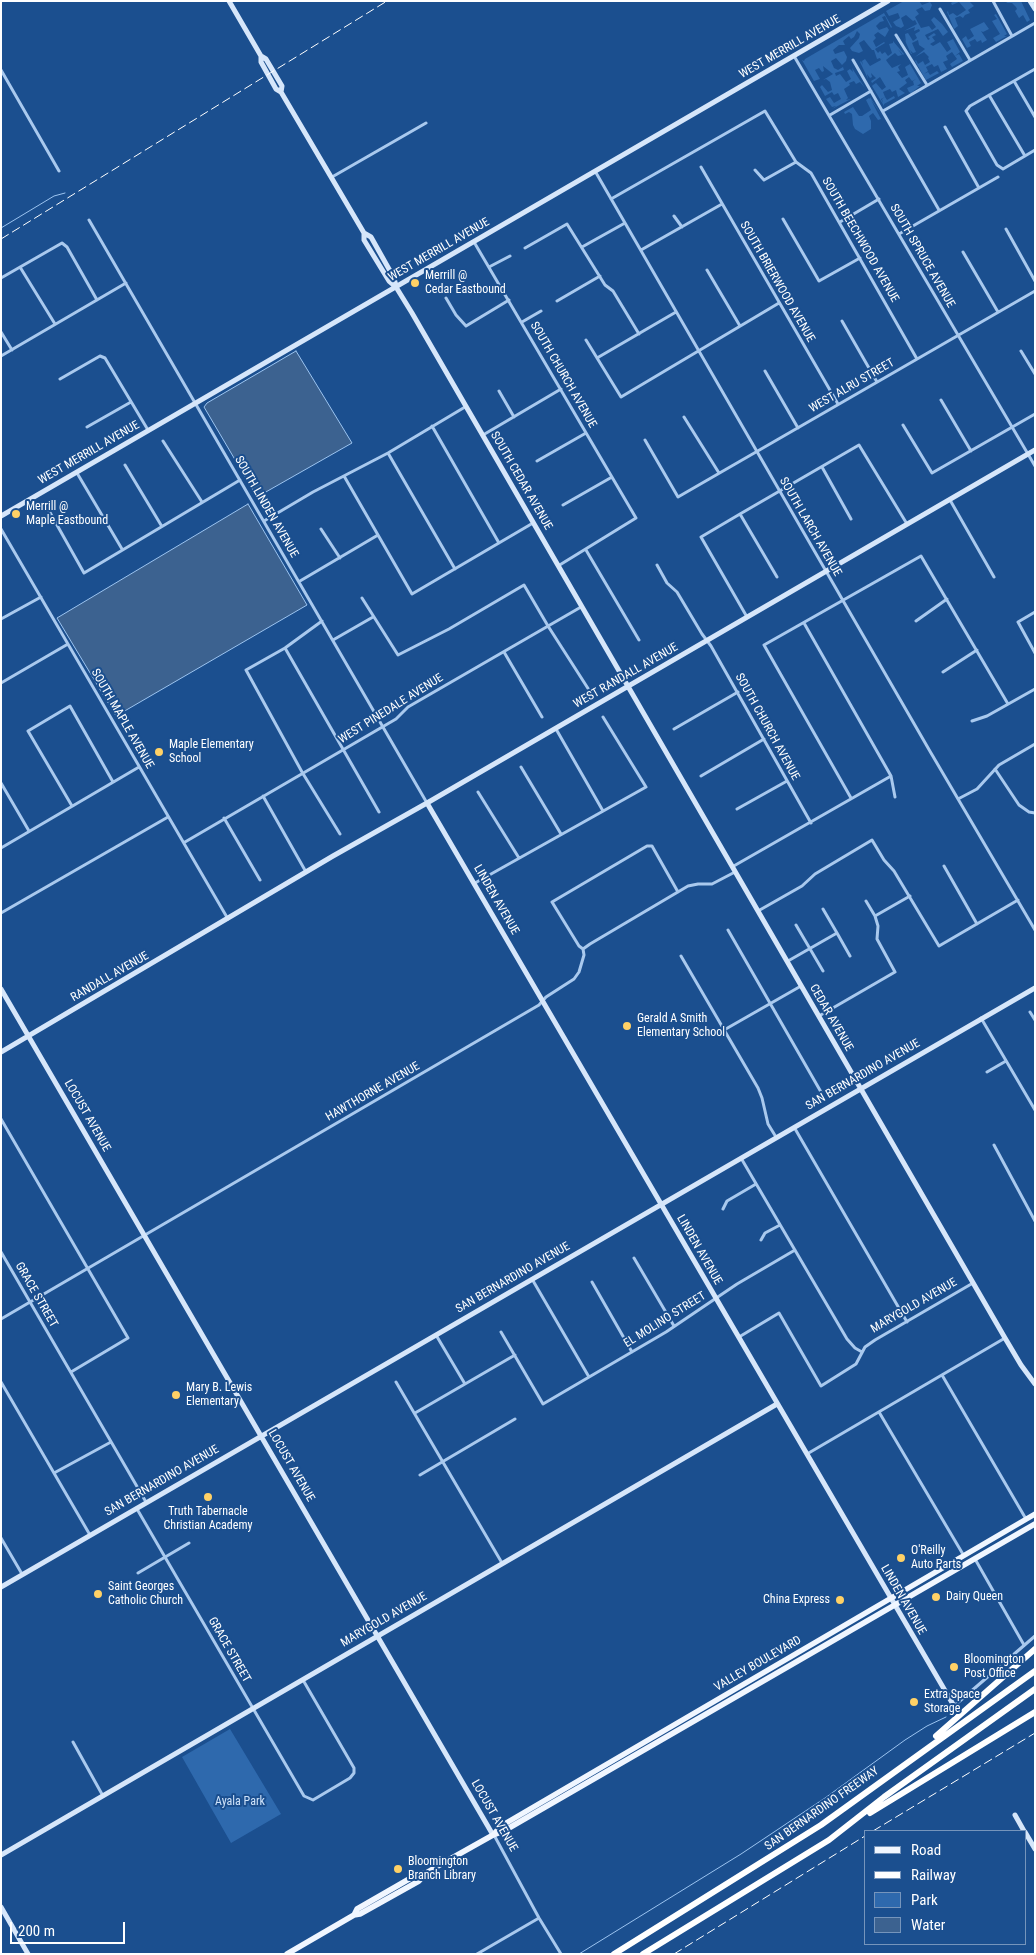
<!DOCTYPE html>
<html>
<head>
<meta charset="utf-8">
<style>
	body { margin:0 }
	#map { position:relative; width:1036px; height:1955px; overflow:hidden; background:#1b4f8f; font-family:"Roboto Condensed",sans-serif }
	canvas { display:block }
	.frame { position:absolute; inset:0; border:2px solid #fff; pointer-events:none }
	.legend { position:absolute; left:864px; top:1830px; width:162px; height:115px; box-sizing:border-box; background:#1b4f8f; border:1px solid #7695bc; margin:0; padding:6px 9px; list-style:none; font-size:15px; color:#fff }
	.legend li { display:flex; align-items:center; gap:10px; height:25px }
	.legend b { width:25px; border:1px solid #7695bc }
	.scale { position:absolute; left:10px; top:1922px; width:115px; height:22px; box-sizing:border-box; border:2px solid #fff; border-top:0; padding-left:6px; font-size:15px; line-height:18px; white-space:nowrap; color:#fff; -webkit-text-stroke:4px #1b4f8f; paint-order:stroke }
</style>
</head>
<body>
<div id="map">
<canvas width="1036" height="1955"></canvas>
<div class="frame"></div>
<ul class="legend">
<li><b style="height:6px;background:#f0f6ff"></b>Road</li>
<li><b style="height:6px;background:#fff"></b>Railway</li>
<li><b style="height:14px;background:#2e69ad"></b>Park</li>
<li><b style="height:14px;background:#3c6290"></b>Water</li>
</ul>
<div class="scale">200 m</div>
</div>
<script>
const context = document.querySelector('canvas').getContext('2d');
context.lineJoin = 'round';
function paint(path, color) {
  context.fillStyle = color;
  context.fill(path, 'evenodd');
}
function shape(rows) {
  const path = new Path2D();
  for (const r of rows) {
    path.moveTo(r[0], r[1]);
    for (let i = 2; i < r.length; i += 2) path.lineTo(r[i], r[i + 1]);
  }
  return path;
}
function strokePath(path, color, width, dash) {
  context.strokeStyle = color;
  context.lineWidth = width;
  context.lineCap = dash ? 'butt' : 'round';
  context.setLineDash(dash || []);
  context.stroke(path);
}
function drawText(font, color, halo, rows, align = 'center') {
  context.font = font + ' "Roboto Condensed",sans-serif';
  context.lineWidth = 4;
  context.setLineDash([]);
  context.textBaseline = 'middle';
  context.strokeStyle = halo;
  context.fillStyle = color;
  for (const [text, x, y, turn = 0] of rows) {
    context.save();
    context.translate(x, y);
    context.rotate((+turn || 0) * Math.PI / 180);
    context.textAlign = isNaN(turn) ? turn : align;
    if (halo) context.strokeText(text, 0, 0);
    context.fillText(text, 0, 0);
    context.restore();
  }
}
paint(shape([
	[904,1,919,1,922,5,930,2,932,5,930,10,925,11,922,7,916,10,919,14,915,17,921,28,929,26,932,30,936,27,931,20,934,17,942,24,936,16,948,32,943,36,938,29,925,35,928,40,930,39,928,37,934,33,936,35,932,37,935,41,930,44,933,46,940,42,947,52,951,49,947,42,953,39,960,52,955,56,959,54,963,61,952,67,950,64,957,59,952,52,946,56,948,60,943,62,947,69,941,72,938,65,934,67,932,64,926,67,928,71,924,74,928,72,930,75,937,71,939,73,926,80,915,61,916,60,918,64,923,61,925,65,930,62,928,58,929,57,924,52,915,57,925,49,919,45,918,40,912,43,916,52,913,53,910,50,912,54,911,54,903,36,906,42,905,34,908,33,913,41,917,38,915,34,920,31,919,29,914,31,915,27,904,31,917,24,915,20,913,21,906,15,901,18,904,26,901,28,896,26,893,22,900,18,898,13,889,16,886,11],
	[954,1,969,1,974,6,968,10,970,13,965,15,963,18,960,16,955,18,958,26,954,29,947,12,948,11,949,15,953,13,957,16,966,10,959,2,952,5,951,3],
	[1009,1,1021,1,1030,20,1027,22,1023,15,1019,18,1015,11,1017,9,1016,7,1012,3,1006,3],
	[884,13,892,27,891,28,885,16,882,17,884,21,880,22,876,26,879,30,887,27,889,30,885,37,878,32,874,35,876,38,873,41,876,47,884,42,885,43,875,49,878,53,880,51,882,54,885,52,888,56,892,53,889,44,893,43,893,41,904,54,903,55,898,49,902,55,898,56,895,53,891,56,886,60,888,63,892,68,901,64,898,67,900,71,897,72,902,78,908,75,905,67,910,64,921,83,917,86,920,86,911,93,909,92,907,88,914,85,913,81,916,79,912,81,909,77,905,80,907,83,899,89,905,93,898,97,896,90,892,92,890,89,883,92,885,97,881,99,883,103,882,99,885,97,887,100,894,96,895,98,884,104,884,106,872,86,873,85,878,95,873,85,876,83,882,90,886,87,880,77,872,83,871,81,876,78,871,73,872,77,870,78,867,74,868,79,860,62,861,61,863,65,862,61,865,59,870,66,881,60,880,58,877,59,874,50,872,50,864,40,859,43,863,51,859,53,852,51,850,48,859,38,860,34,857,31,854,37,851,39,849,36,843,41,845,45,839,45,833,50,835,54,844,51,847,57,846,61,842,65,836,58,831,61,834,68,838,70,843,67,844,70,835,73,836,76,840,74,846,82,851,79,847,71,850,69,853,72,852,68,865,88,860,82,856,84,854,81,849,83,850,85,844,89,848,98,846,100,851,99,832,109,836,106,832,107,826,99,830,97,834,103,841,99,838,93,834,95,832,92,825,96,820,87,822,85,828,92,832,90,830,82,826,79,823,80,833,74,823,66,824,71,822,72,819,68,815,70,820,79,814,81,802,60,804,61,805,59],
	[996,14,1007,34,1004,36,1007,36,996,42,993,38,1000,34,992,21,997,19,994,15],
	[984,22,989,29,983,32,981,31,987,40,982,43,981,40,977,42,975,39,969,42,971,46,967,48,962,39,966,36,968,40,974,36,970,29],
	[870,97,883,117,871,100,881,119,878,120,873,113,869,116,871,121,871,129,863,134,855,129,853,125,852,114,849,112,845,114,844,112,853,107,859,116,862,116,871,110,866,100,869,98,870,99],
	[230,1729,281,1814,231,1843,182,1757]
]), '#2e69ad');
const water = shape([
	[296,351,352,443,257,497,204,407,207,403,296,351],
	[248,504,307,605,116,716,57,618,248,504]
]);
paint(water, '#3c6290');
strokePath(water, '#9cc4f0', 1);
strokePath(shape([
	[1,228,54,196,65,193],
	[579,1954,741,1854,825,1798,905,1740,927,1726,946,1717]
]), '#9cc4f0', 1);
strokePath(shape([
	[993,1,1012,36],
	[940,9,970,60],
	[896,35,927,85],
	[794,56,1035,466],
	[853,60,939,210],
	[1035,69,1014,81,1035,117],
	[1,70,59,171],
	[1014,81,970,106,966,111,997,165,1003,169,1035,150],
	[989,95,1025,156],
	[883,111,1035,23],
	[830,115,871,91],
	[945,127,979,188],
	[701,167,838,404],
	[755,170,764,180,796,162],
	[595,171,931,753,1035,930],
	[332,177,426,123],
	[611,199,765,111,796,162,811,173,917,359],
	[674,216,682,227],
	[783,219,819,281,860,258],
	[89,220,427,803],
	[840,222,879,199],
	[1006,229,1035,281],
	[899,234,998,177],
	[474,242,636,518,558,566],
	[582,247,625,223],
	[525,248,567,224,605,285,613,291,639,334],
	[641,250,722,204],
	[963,252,998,312],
	[20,267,55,324],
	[489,267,510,256],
	[707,270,740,326],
	[1,278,62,243,67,247,97,300],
	[446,298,456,315,466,326,509,300],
	[557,301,600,276],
	[842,321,877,382],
	[522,322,541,311],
	[1,332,12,350],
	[586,340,621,397,779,303],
	[1021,351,1035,374],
	[1,356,126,283],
	[597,358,676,312],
	[765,371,798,428],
	[60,379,100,356,105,358,148,430],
	[499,391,514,417],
	[941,400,971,451],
	[684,417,719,473],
	[903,425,932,473,1035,414],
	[432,426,499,543],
	[87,427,131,402],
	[483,435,561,389],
	[645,440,678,497,1035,291],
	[163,441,202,502],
	[388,453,455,569],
	[537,461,586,433],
	[125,465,161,525],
	[822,467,851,519],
	[77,473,122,549],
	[344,476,412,594,533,523],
	[950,500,994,577],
	[563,505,612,477],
	[48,509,84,573,240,480],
	[740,514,777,577],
	[264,521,313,492,388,453,465,407],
	[1,529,228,919],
	[321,529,340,558],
	[586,550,639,640],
	[657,565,667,583,677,592,702,634,711,646,811,823],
	[300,581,378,535],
	[362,598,398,655,449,629,524,585,548,626,589,690],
	[1035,612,1018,622,1035,653],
	[747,617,701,537,740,514,859,445,907,524],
	[1,619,41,597],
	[322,621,285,648,246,670,302,772,340,834],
	[916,621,947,599],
	[804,623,891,776,895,797],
	[333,640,373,617],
	[285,648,379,812],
	[504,652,542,717],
	[943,672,977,650],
	[1,683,68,644],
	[972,721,987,716,1035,689],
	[556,729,603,811],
	[674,729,738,692],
	[521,767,561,834],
	[995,769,1019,805,1029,812,1035,813],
	[701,776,764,739],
	[1,783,29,831],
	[478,792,519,858],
	[263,796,306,872],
	[851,798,764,645,921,556,1008,704],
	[958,799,977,789,999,765,1035,744],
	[72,806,28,731,70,706,113,782],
	[737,809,787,781],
	[224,818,260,880],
	[185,842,396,719,408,707,581,607],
	[1,848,139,767],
	[944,866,977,924],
	[732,867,891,776],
	[475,883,646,787,603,717],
	[758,911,802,886,815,874,872,840,884,860,894,871,939,946,1018,900],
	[1,913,168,817],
	[875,916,910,896],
	[796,925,823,971],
	[728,930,821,1092],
	[837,933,850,956],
	[583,949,579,946,552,902,647,846,652,846,678,892],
	[681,956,758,1088,762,1098,768,1124,776,1137],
	[788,961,837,933,823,909],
	[1030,1012,1035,1020],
	[819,1016,895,972,877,939,878,926,875,916,866,901],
	[981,1018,1035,1110],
	[724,1030,801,986],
	[987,1072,1006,1061],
	[1,1119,128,1338,71,1372],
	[794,1127,907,1322],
	[994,1145,1035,1221],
	[741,1158,847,1339,855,1348,862,1352],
	[723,1209,727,1201,756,1184],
	[761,1240,765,1233,780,1225],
	[1,1252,146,1502],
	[634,1258,674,1326],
	[532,1279,589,1377],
	[592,1282,632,1352],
	[1,1319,539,1005,546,997,574,979,579,972,584,955,583,949,590,944,688,886,698,884,712,884,735,872],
	[501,1332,543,1404,666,1332,737,1284,795,1250],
	[436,1335,465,1384],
	[739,1337,779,1313,821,1386,856,1364,865,1347,875,1340,973,1283],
	[942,1375,1026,1519],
	[1,1382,90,1535],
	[396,1382,502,1563],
	[879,1412,964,1556],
	[415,1413,515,1355],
	[807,1454,1005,1338],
	[54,1473,111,1442],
	[420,1475,515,1419],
	[137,1509,304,1796,313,1800,350,1778,354,1773,354,1768,303,1680],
	[1,1538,22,1574],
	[975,1559,1024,1645],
	[138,1573,189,1543],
	[954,1706,1035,1636],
	[73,1742,103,1796],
	[494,1835,539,1918,561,1954],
	[477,1954,539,1918]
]), '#a9c9ee', 3);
strokePath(shape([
	[229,1,261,56,261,62,276,89,281,92,364,233,364,240,389,281,396,287,412,313,1005,1338,1021,1365,1035,1384],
	[1030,1,1035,9],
	[261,56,266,59,282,86,281,92],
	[364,233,371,237,394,278,396,286],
	[1,516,888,1],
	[427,803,954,1706],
	[1,989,493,1835],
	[1,1052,333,856,427,803,1035,450],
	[1,1587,1035,988],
	[1015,1815,1024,1831],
	[1025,1832,1035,1849],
	[1,1855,777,1404],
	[1,1907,28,1954]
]), '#d6e6fa', 5);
strokePath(shape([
	[493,1835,501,1826,1035,1514],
	[354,1915,357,1909,397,1886,416,1875,426,1873],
	[287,1954,354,1915,360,1914,419,1881,426,1873,436,1867,493,1835,502,1832,1035,1524]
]), '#f0f6ff', 5.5);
strokePath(shape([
	[936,1736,1035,1649],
	[870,1813,1035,1712],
	[614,1954,821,1825,1035,1671],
	[643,1954,829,1840,884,1797,1035,1689]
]), '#fff', 6);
strokePath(shape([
	[1,239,387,1],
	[873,1831,1035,1733],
	[674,1954,865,1836]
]), '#fff', 1, [9, 4]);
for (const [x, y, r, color] of [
	[415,283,5,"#ffd166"],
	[16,514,5,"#ffd166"],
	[159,752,5,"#ffd166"],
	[627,1026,5,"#ffd166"],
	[176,1395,5,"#ffd166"],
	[208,1497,5,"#ffd166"],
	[901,1558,5,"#ffd166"],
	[98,1594,5,"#ffd166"],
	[936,1597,5,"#ffd166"],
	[840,1600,5,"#ffd166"],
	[954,1667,5,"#ffd166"],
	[914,1702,5,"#ffd166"],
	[398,1869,5,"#ffd166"]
]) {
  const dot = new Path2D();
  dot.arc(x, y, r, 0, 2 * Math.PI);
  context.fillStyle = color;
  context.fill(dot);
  strokePath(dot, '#1b4f8f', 2);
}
drawText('12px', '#fff', '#1b4f8f', [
	["WEST MERRILL AVENUE",790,47,-30],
	["SOUTH BEECHWOOD AVENUE",860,240,60],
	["WEST MERRILL AVENUE",439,250,-30],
	["SOUTH SPRUCE AVENUE",922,256,60],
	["SOUTH BRIERWOOD AVENUE",777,282,60],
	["SOUTH CHURCH AVENUE",563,375,60],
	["WEST ALRU STREET",852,386,-30],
	["WEST MERRILL AVENUE",89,453,-30],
	["SOUTH CEDAR AVENUE",521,481,60],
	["SOUTH LINDEN AVENUE",266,507,60],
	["SOUTH LARCH AVENUE",810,527,60],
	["WEST RANDALL AVENUE",626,676,-30],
	["WEST PINEDALE AVENUE",391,709,-32],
	["SOUTH MAPLE AVENUE",122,719,60],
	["SOUTH CHURCH AVENUE",767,727,61],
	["LINDEN AVENUE",496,900,60],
	["RANDALL AVENUE",110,977,-30],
	["CEDAR AVENUE",831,1018,60],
	["SAN BERNARDINO AVENUE",863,1075,-30],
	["HAWTHORNE AVENUE",373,1092,-30],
	["LOCUST AVENUE",87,1116,60],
	["LINDEN AVENUE",699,1250,60],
	["SAN BERNARDINO AVENUE",513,1278,-30],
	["GRACE STREET",36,1295,60],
	["MARYGOLD AVENUE",914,1306,-30],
	["EL MOLINO STREET",665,1320,-32],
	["LOCUST AVENUE",291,1466,60],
	["SAN BERNARDINO AVENUE",162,1481,-30],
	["LINDEN AVENUE",903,1600,60],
	["MARYGOLD AVENUE",384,1620,-30],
	["GRACE STREET",229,1650,60],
	["VALLEY BOULEVARD",758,1664,-30],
	["SAN BERNARDINO FREEWAY",822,1809,-35],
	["LOCUST AVENUE",494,1816,60]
]);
drawText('12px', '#fff', '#1b4f8f', [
	["Merrill @",425,276],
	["Cedar Eastbound",425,290],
	["Merrill @",26,507],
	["Maple Eastbound",26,521],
	["Maple Elementary",169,745],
	["School",169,759],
	["Gerald A Smith",637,1019],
	["Elementary School",637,1033],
	["Mary B. Lewis",186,1388],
	["Elementary",186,1402],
	["Truth Tabernacle",208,1512,"center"],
	["Christian Academy",208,1526,"center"],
	["O'Reilly",911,1551],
	["Auto Parts",911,1565],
	["Saint Georges",108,1587],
	["Catholic Church",108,1601],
	["Dairy Queen",946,1597],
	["China Express",830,1600,"right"],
	["Bloomington",964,1660],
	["Post Office",964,1674],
	["Extra Space",924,1695],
	["Storage",924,1709],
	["Bloomington",408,1862],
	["Branch Library",408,1876]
], 'left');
drawText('12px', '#cfe3fa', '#1b4f8f', [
	["Ayala Park",240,1802]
]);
</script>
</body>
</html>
